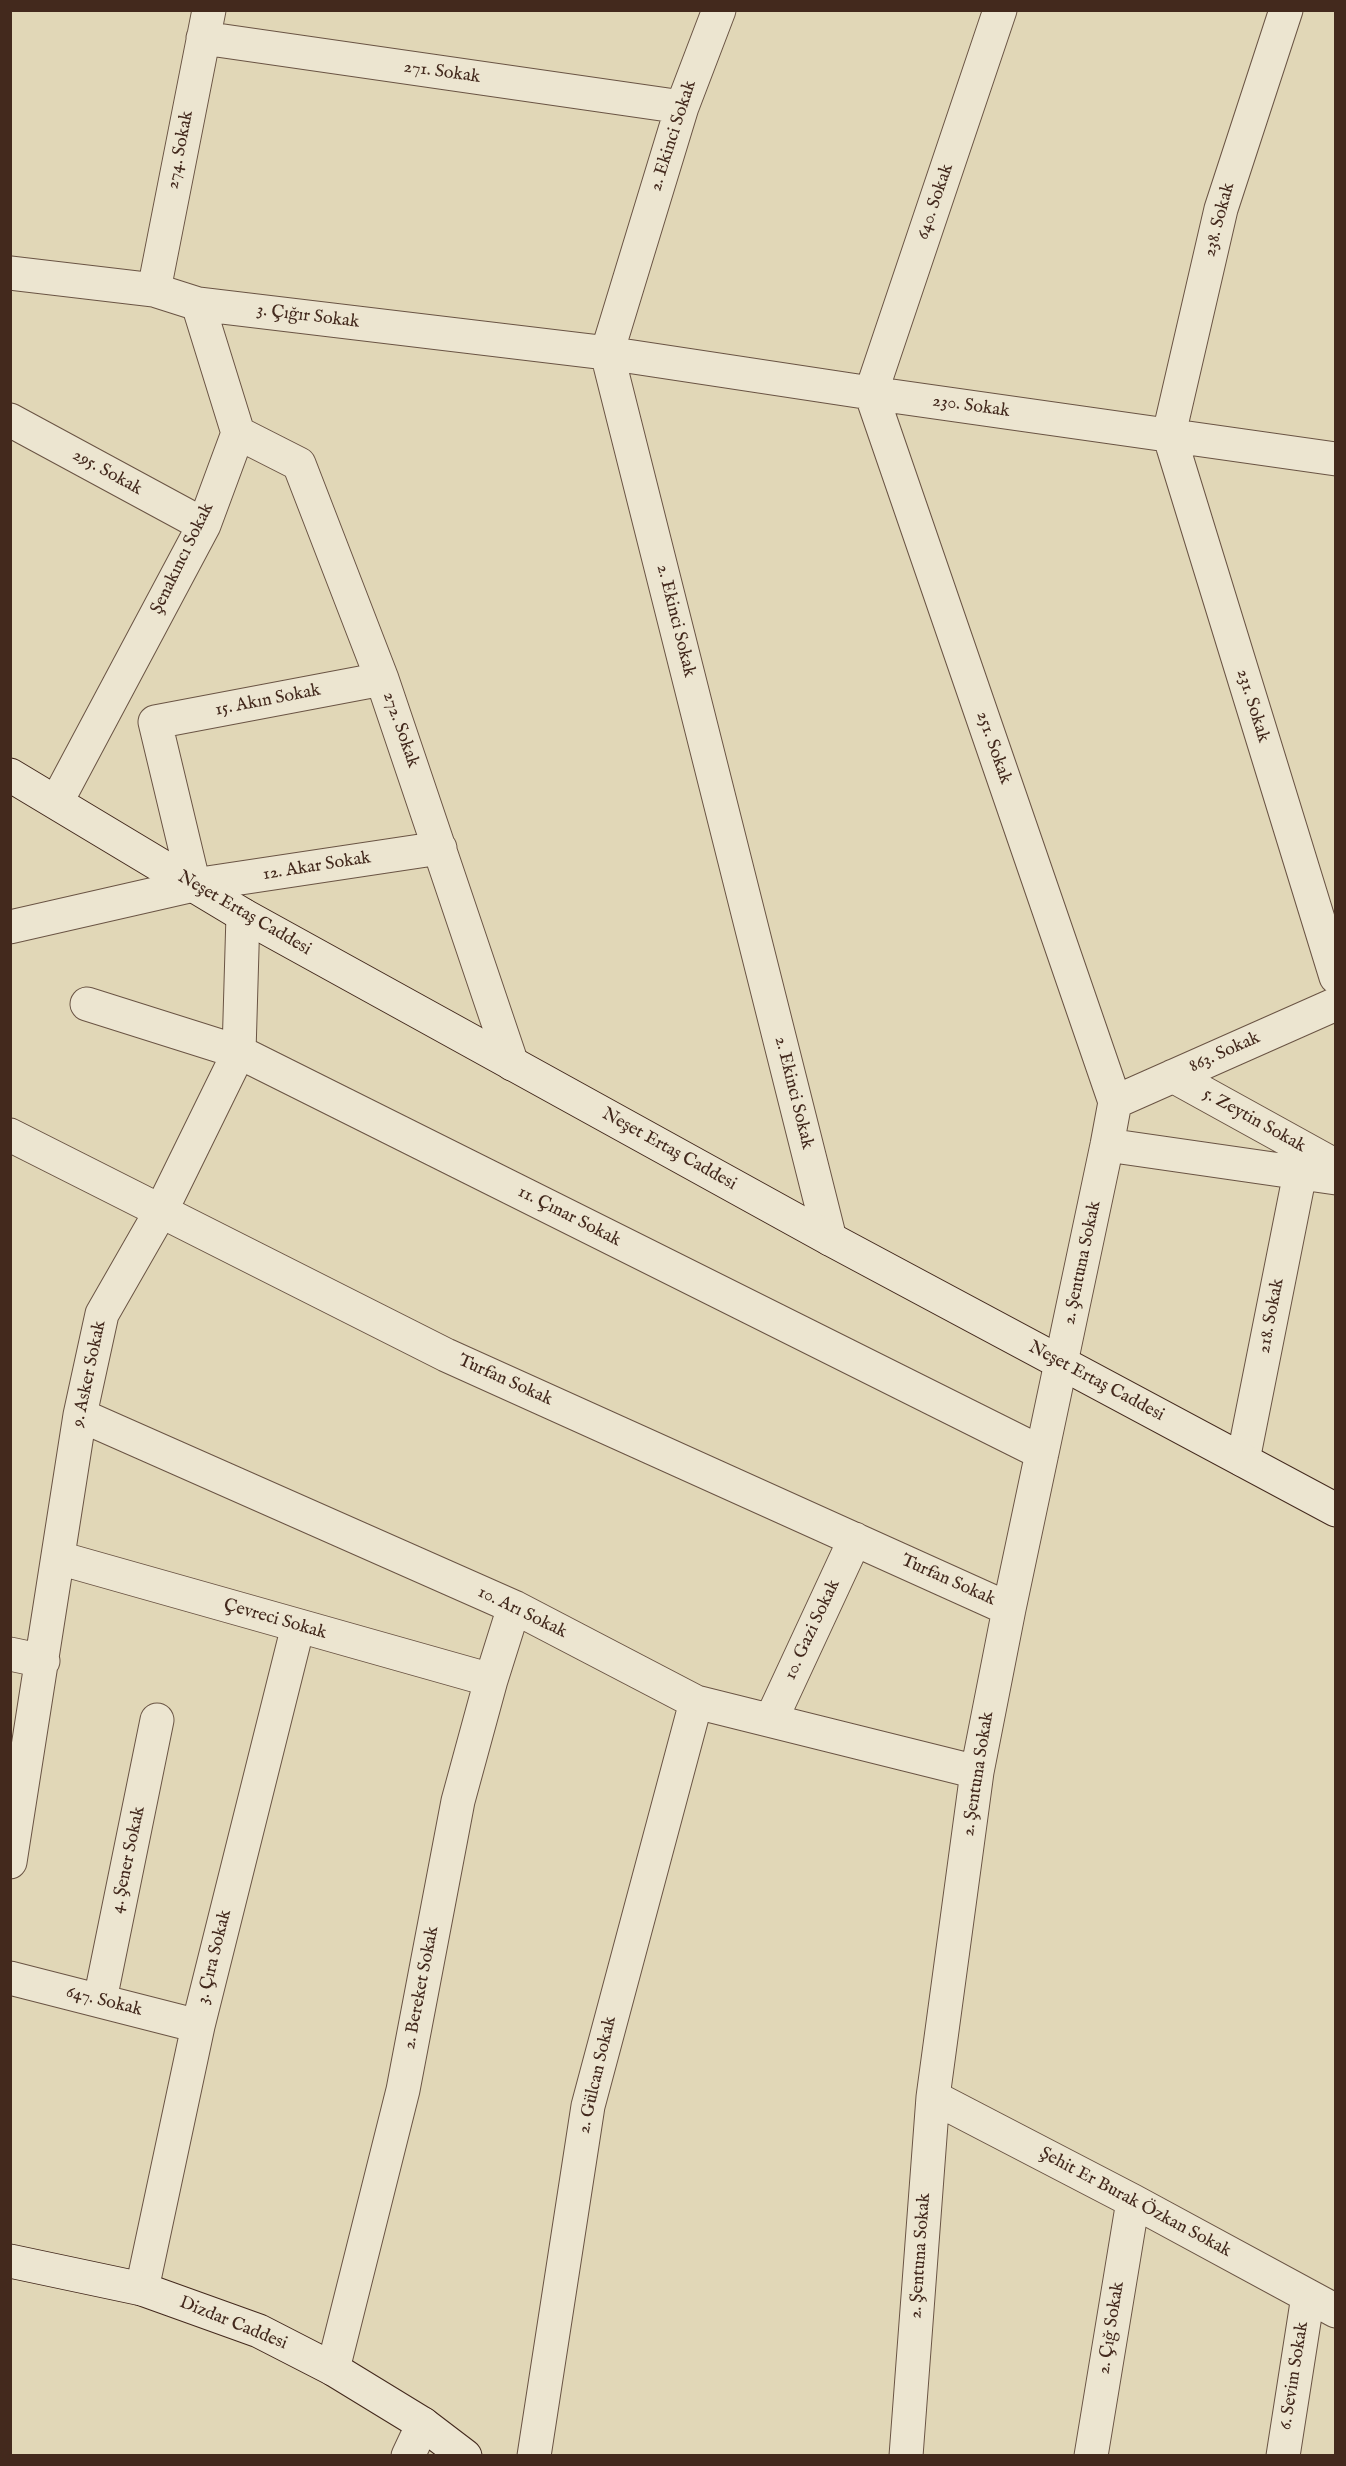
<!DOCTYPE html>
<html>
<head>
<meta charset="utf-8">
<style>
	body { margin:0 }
	#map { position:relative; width:1346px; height:2466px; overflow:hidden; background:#e1d7b7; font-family:"IM FELL English",serif }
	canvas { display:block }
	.frame { position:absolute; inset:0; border:12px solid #43291d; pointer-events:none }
</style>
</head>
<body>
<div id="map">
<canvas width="1346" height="2466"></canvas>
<div class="frame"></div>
</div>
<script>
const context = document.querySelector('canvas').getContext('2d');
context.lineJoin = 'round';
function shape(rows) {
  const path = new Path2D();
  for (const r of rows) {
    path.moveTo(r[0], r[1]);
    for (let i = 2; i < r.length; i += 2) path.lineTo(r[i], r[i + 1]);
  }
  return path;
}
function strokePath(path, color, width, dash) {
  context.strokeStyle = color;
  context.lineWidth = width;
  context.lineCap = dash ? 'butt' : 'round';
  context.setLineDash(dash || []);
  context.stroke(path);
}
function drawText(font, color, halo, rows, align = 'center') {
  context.font = font + ' "IM FELL English",serif';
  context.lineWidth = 4.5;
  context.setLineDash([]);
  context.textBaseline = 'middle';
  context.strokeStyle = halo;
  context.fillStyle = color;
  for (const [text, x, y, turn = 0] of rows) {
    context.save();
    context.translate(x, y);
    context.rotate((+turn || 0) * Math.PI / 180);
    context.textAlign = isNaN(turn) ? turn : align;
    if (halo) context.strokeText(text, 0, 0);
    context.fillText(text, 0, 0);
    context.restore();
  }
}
const street = shape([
	[719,10,682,107,607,353,830,1239],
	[1286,10,1221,209,1169,434,1336,977],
	[203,38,682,107],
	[10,273,154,290,198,304,607,353,871,393,1336,459],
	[154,290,209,10],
	[10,420,204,525],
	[238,433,299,464,382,679,512,1064],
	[57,801,204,525,238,433,198,304],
	[194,885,155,722,382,679],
	[10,927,194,885,440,848],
	[87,1004,239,1052,1042,1453],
	[1173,1076,1336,1166],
	[1115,1102,1336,1004],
	[10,1135,446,1355,1009,1609],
	[1107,1145,1336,1178],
	[80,1415,514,1607,696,1702,977,1772],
	[1243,1460,1300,1173],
	[59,1558,491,1680],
	[10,1654,43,1661],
	[771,1720,855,1539],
	[10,1862,80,1415,102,1314,161,1211,239,1052,243,915],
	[10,1978,198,2026],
	[100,2000,157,1720],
	[933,2097,1133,2201,1336,2311],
	[142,2289,198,2026,298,1626],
	[333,2369,403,2090,458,1801,491,1680,514,1607],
	[408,2456,423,2424],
	[534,2456,588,2106,696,1702],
	[906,2456,933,2097,977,1772,1009,1609,1107,1145,1115,1102,871,393,1000,10],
	[1091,2456,1133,2201],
	[1283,2456,1308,2296]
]);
const secondary = shape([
	[10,775,243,915,830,1239,1336,1510],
	[10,2261,142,2289,259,2331,333,2369,423,2424,465,2456]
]);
strokePath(street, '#6a5444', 35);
strokePath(secondary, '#43291d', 35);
strokePath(street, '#ece5d0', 33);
strokePath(secondary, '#ece5d0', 33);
drawText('18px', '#43291d', '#ece5d0', [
	["271. Sokak",442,73,8],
	["2. Ekinci Sokak",674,136,-72],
	["274. Sokak",181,150,-79],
	["640. Sokak",936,202,-71],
	["238. Sokak",1220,220,-75],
	["3. Çığır Sokak",308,317,7],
	["230. Sokak",971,407,8],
	["295. Sokak",107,473,29],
	["Şenakıncı Sokak",183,559,-64],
	["2. Ekinci Sokak",675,621,76],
	["15. Akın Sokak",268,701,-11],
	["231. Sokak",1252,706,73],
	["272. Sokak",400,730,71],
	["251. Sokak",993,748,71],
	["12. Akar Sokak",317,867,-9],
	["Neşet Ertaş Caddesi",244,914,30],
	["863. Sokak",1225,1053,-24],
	["2. Ekinci Sokak",793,1093,76],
	["5. Zeytin Sokak",1254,1121,29],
	["Neşet Ertaş Caddesi",669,1150,29],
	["11. Çınar Sokak",569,1217,27],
	["2. Şentuna Sokak",1083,1263,-78],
	["218. Sokak",1272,1316,-79],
	["9. Asker Sokak",90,1374,-78],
	["Turfan Sokak",505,1381,24],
	["Neşet Ertaş Caddesi",1096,1382,28],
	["Turfan Sokak",948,1581,24],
	["10. Arı Sokak",522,1613,26],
	["Çevreci Sokak",275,1620,16],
	["10. Gazi Sokak",813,1630,-65],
	["2. Şentuna Sokak",979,1774,-81],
	["4. Şener Sokak",129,1860,-78],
	["3. Çıra Sokak",215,1957,-76],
	["2. Bereket Sokak",422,1988,-79],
	["647. Sokak",104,2002,14],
	["2. Gülcan Sokak",598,2075,-77],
	["Şehit Er Burak Özkan Sokak",1135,2203,28],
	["2. Şentuna Sokak",921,2256,-86],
	["Dizdar Caddesi",233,2324,22],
	["2. Çığ Sokak",1112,2328,-81],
	["6. Sevim Sokak",1295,2376,-81]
]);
</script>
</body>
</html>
